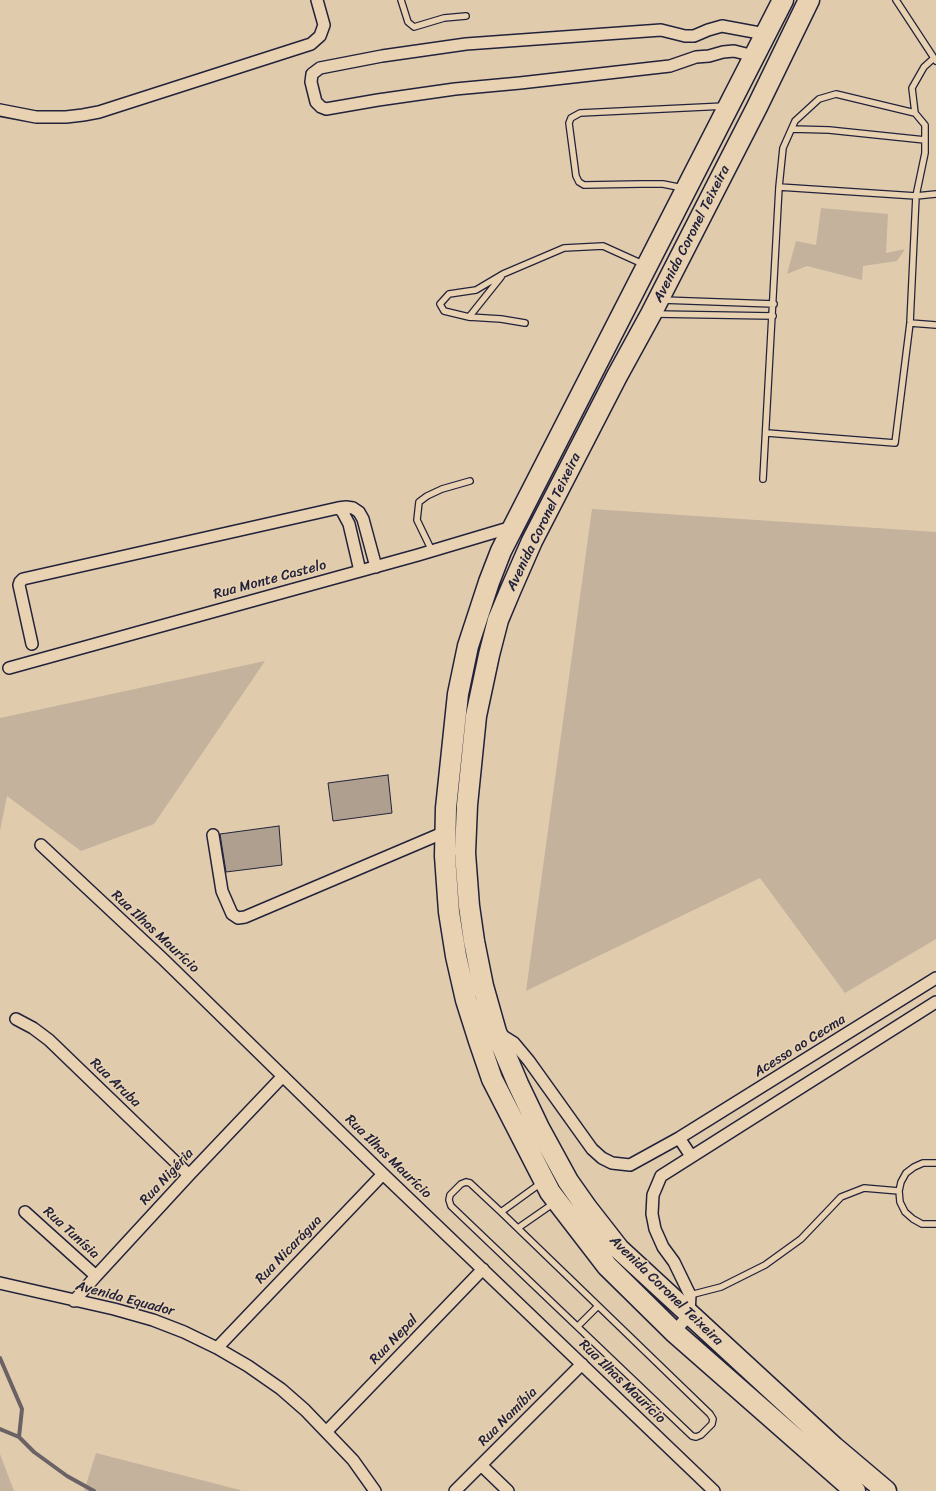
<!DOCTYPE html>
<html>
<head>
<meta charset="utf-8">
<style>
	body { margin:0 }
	canvas { display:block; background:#e0cbad }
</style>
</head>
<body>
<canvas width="936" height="1491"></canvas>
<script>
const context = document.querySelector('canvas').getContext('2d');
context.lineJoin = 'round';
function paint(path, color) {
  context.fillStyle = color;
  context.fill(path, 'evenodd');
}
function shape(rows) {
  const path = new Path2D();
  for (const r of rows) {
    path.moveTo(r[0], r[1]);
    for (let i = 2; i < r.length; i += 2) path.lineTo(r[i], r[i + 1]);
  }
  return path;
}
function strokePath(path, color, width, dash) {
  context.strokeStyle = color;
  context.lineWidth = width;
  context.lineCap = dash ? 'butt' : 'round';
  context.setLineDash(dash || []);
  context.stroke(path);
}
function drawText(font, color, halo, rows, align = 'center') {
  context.font = font + ' Sriracha,sans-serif';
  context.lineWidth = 3;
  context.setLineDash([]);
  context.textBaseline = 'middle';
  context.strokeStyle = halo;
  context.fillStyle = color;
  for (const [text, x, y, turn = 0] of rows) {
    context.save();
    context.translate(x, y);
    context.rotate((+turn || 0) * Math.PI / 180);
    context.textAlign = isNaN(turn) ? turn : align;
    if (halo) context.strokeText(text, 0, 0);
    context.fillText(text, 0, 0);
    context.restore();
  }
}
paint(shape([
	[821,208,888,214,886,253,905,249,897,261,863,266,862,280,807,266,787,274,796,241,816,245],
	[592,509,936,532,936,939,845,993,760,878,526,991],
	[265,661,154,824,81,851,7,796,0,831,0,718],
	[96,1453,240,1490,241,1491,84,1491],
	[0,1454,14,1491,0,1491]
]), '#c4b29d');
strokePath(shape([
	[0,1358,22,1409,19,1437],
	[0,1429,19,1437,34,1452,67,1476,94,1491]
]), '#6b6266', 4);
const building = shape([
	[388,775,392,813,333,821,328,783,388,775],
	[279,826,282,865,226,872,220,834,279,826]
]);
paint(building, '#ae9f8f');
strokePath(building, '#22223b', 1);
const lane = shape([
	[401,0,408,22,414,27,444,18,466,16],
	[896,0,936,61],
	[915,113,912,88,924,67,934,58],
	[792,129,829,130,925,140],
	[779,187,916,196,936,194],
	[683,188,663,184,641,184,584,185,579,182,576,176,569,123,571,118,580,113,725,106],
	[662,300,774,304],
	[655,314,773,316],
	[469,317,501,277],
	[525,323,501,319,469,317,444,311,440,304,449,294,476,290,503,274,564,248,603,246,645,265],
	[910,323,936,325],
	[763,479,779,187,783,148,795,121,819,99,836,94,915,113,925,125,925,153,916,196,910,323,895,443,767,433],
	[432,551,417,520,419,502,427,496,442,489,470,481],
	[936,1163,923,1163,914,1167,906,1173,901,1182,899,1191,900,1202,905,1212,913,1219,922,1224,936,1224],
	[466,1182,470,1183,501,1212,710,1414,713,1419,712,1424,701,1435,696,1437,692,1436,451,1206,449,1200,450,1195,461,1184,466,1182],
	[501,1212,541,1183],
	[518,1228,554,1203],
	[690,1295,721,1287,765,1265,801,1239,841,1197,864,1188,899,1191],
	[578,1326,598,1306]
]);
const street = shape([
	[754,56,734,51,723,52,709,56,696,57,670,66,520,83,455,89,378,100,326,109,321,107,316,102,311,82,312,74,320,68,382,56,466,44,661,30,685,36,694,36,708,30,722,26,765,34],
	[0,110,36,117,66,117,83,115,99,112,311,44,320,36,324,25,317,0],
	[338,508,342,511,349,524,360,571],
	[32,644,19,585,20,582,23,579,338,508,346,507,353,508,359,512,363,519,376,567],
	[9,668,418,555,512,527],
	[213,835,222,891,232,914,238,918,245,917,445,832],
	[41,845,164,960,383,1174,714,1491],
	[16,1019,33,1028,49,1040,189,1175],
	[498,1033,514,1043,529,1061,592,1149,602,1158,612,1163,630,1165,679,1138,936,978],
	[679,1138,691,1156],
	[25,1212,96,1276],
	[0,1283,114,1309,153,1320,184,1332,217,1348,248,1366,281,1389,305,1410,353,1460,375,1491],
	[74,1301,96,1276,189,1175,283,1076],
	[674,1332,689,1315,690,1295,674,1262,663,1247,655,1229,652,1214,653,1195,661,1176,936,1002],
	[217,1348,383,1174],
	[327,1431,483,1269],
	[481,1465,508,1491],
	[455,1491,582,1364]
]);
const highway = shape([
	[783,0,501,551,489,582,468,646,458,694,446,808,445,856,449,912,456,956,466,1000,479,1041,492,1079,550,1192,607,1266,674,1332,855,1491],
	[809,0,757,107,651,314,617,376,532,541,511,589,498,620,489,655,476,716,467,805,465,853,469,906,474,941,483,986,496,1032,518,1084,539,1128,568,1181,587,1208,619,1249,834,1447,886,1491]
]);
strokePath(lane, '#22223b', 8);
strokePath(street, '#22223b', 14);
strokePath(highway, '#22223b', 23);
strokePath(lane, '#e8d2b2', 5.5);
strokePath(street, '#e8d2b2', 11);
strokePath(highway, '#e8d2b2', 20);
drawText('14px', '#22223b', '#e8d2b2', [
	["Avenida Coronel Teixeira",692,234,-63],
	["Avenida Coronel Teixeira",544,522,-64],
	["Rua Monte Castelo",270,580,-15],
	["Rua Ilhas Maurício",155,932,43],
	["Acesso ao Cecma",800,1046,-32],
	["Rua Aruba",115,1083,44],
	["Rua Ilhas Maurício",388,1157,44],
	["Rua Nigéria",167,1177,-47],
	["Rua Tunísia",71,1233,42],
	["Rua Nicarágua",289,1250,-46],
	["Avenida Coronel Teixeira",666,1291,44],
	["Avenida Equador",125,1299,15],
	["Rua Nepal",394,1340,-46],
	["Rua Ilhas Maurício",622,1382,44],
	["Rua Namíbia",508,1417,-45]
]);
</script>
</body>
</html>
